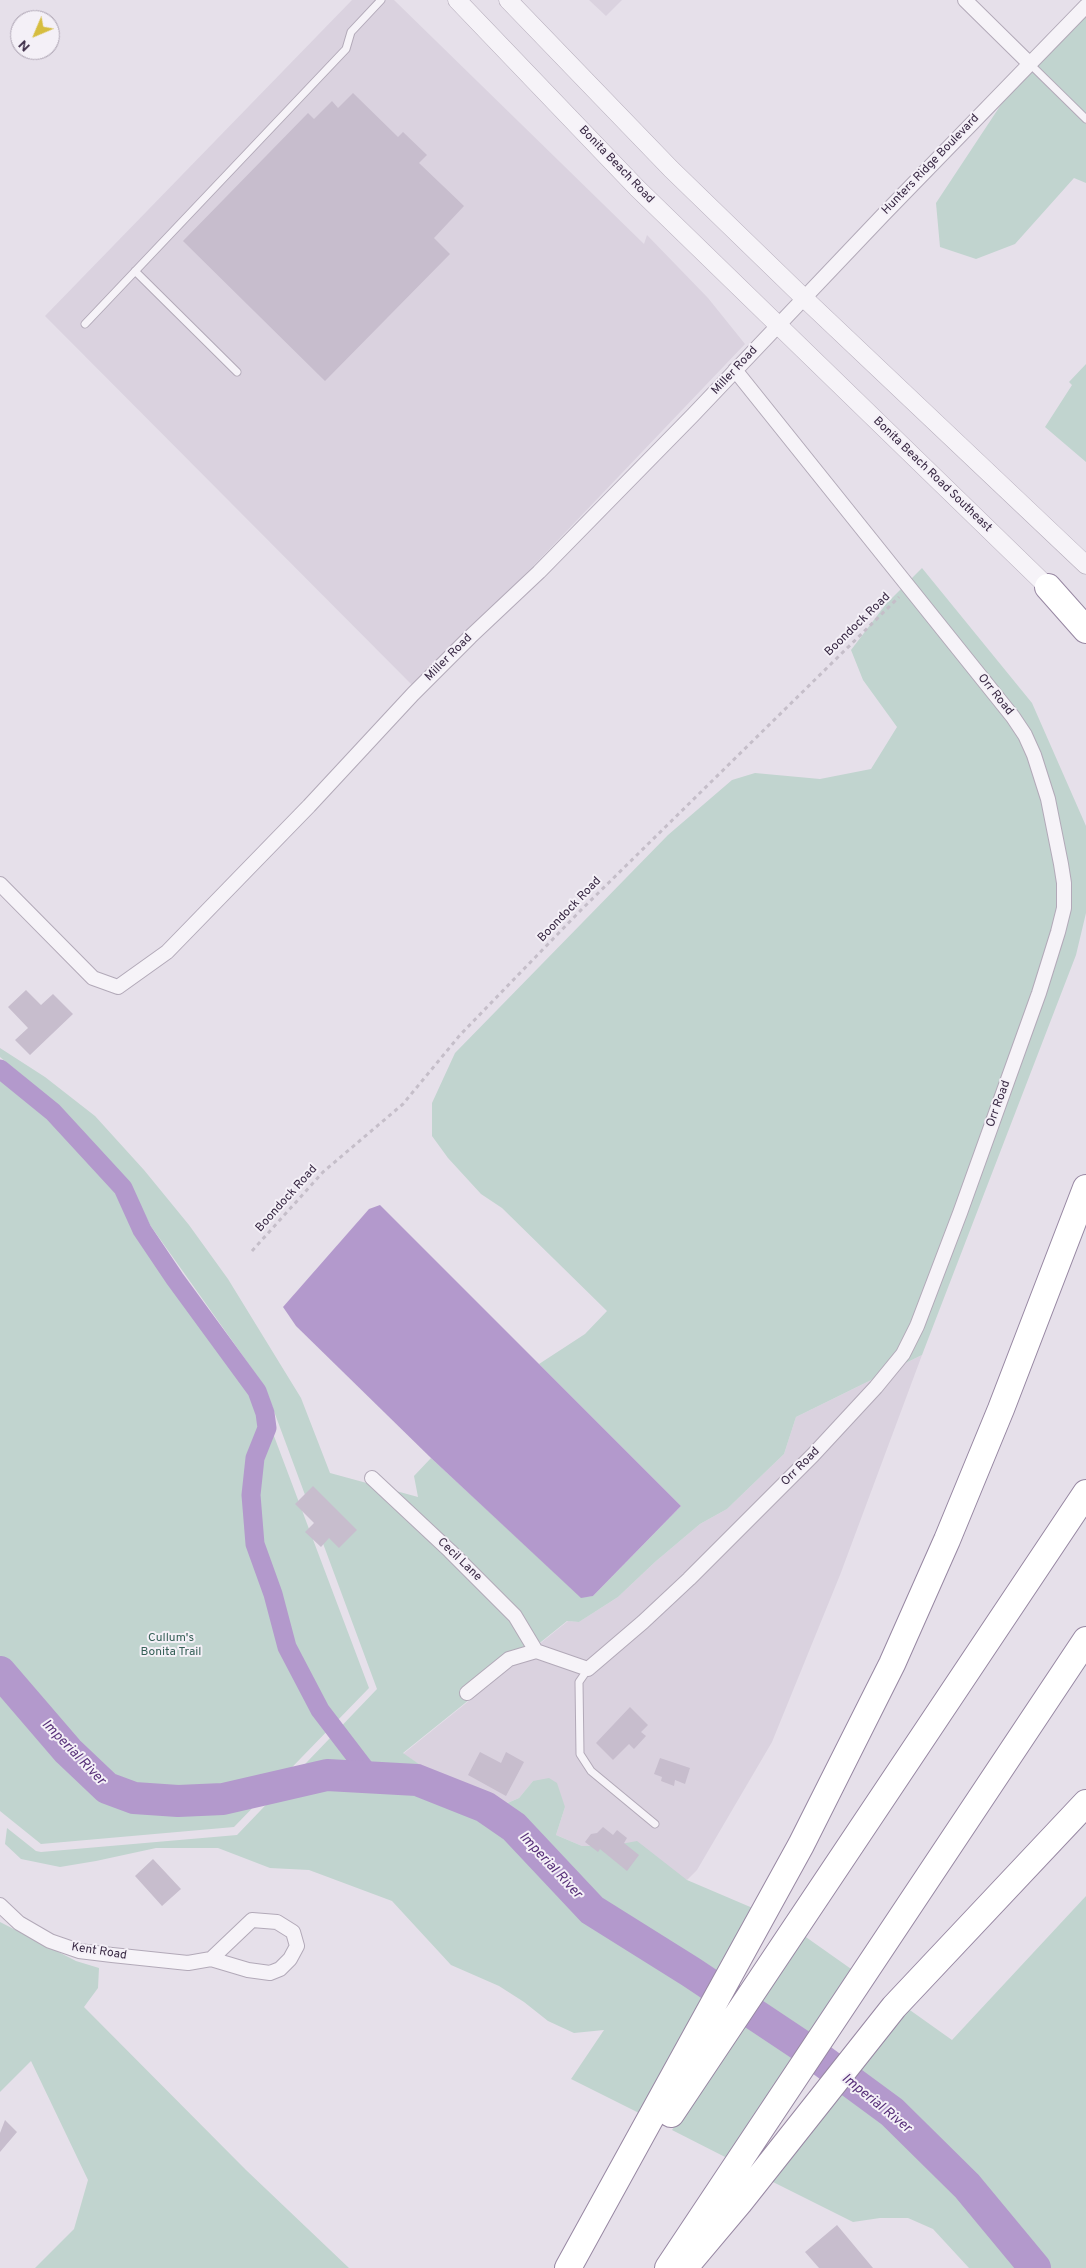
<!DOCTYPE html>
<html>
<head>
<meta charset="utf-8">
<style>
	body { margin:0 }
	#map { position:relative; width:1086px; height:2268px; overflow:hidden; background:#e6e0ea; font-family:Overpass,sans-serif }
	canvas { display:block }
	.north { position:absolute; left:10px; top:10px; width:50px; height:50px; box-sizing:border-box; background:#f4f0f7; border:1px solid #a9a0af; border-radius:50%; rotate:225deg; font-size:14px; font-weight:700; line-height:20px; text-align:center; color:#382843 }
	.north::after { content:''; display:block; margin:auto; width:18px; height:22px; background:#d6bd3f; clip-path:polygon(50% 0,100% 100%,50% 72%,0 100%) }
</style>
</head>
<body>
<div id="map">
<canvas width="1086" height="2268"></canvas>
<div class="north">N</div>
</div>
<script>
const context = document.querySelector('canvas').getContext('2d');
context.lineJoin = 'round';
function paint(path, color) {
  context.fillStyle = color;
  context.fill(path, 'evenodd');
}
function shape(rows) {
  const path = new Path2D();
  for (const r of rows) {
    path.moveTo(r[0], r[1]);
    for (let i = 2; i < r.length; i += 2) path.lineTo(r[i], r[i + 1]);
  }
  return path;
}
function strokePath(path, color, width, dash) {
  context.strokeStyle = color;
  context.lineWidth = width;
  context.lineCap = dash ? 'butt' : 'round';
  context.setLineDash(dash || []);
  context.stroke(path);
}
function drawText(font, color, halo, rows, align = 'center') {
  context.font = font + ' Overpass,sans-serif';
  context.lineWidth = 4;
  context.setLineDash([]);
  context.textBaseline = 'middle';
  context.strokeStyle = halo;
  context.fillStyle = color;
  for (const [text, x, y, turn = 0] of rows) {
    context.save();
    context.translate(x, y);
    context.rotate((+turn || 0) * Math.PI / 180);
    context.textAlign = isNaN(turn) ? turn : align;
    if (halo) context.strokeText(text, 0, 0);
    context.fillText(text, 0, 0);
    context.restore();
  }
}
paint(shape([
	[352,0,394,0,644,244,647,235,708,298,745,344,416,689,45,316],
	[589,0,622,0,606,16],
	[922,1355,840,1575,772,1742,697,1870,687,1880,610,1846,582,1846,556,1835,565,1807,533,1781,519,1798,503,1805,485,1800,454,1779,426,1769,403,1754,568,1621,579,1622,618,1597,655,1562,700,1524,727,1509,784,1454,796,1417]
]), '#dad2df');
paint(shape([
	[1086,15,1086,183,1074,178,1015,244,976,259,940,247,936,203,1008,94],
	[1086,364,1086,462,1045,427,1072,385,1069,382],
	[922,568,1032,703,1086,826,1086,913,1076,955,922,1355,796,1417,784,1454,727,1509,700,1524,655,1562,618,1597,579,1622,567,1621,403,1753,426,1769,454,1779,485,1800,503,1805,519,1798,533,1781,549,1778,557,1783,565,1807,556,1835,582,1846,610,1846,637,1841,687,1880,755,1909,643,2115,571,2079,604,2030,574,2033,548,2021,524,2002,499,1986,451,1965,392,1901,309,1870,270,1868,218,1848,156,1848,96,1861,60,1867,21,1859,5,1844,7,1828,36,1851,41,1852,237,1835,377,1689,265,1387,150,1225,129,1182,59,1106,0,1057,0,1048,45,1077,95,1116,144,1170,189,1225,228,1279,301,1398,330,1473,418,1497,414,1476,431,1458,581,1597,593,1596,681,1506,539,1364,585,1334,607,1311,502,1208,481,1194,448,1158,432,1136,432,1103,455,1053,668,835,732,780,755,773,820,779,871,769,897,727,863,680,851,650,886,604],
	[0,1069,53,1112,123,1188,142,1230,257,1391,369,1688,234,1827,41,1844,0,1811],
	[1086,1896,1086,2268,969,2268,933,2229,908,2218,880,2218,853,2222,769,2180,907,2008,952,2040],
	[0,1922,76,1961,99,1968,98,1988,84,2007,246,2170,349,2268,35,2268,74,2229,88,2180,31,2061,0,2092],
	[803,1935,854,1971,729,2159,672,2130]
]), '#c1d4cf');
paint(shape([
	[380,1205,681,1506,593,1596,581,1598,431,1458,296,1326,283,1307,369,1209]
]), '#b399cc');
strokePath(shape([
	[0,1069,53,1112,123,1188,142,1230,175,1279,257,1391,265,1413,267,1428,255,1458,251,1495,255,1544,273,1594,287,1647,320,1710,372,1778]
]), '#b399cc', 19);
strokePath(shape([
	[0,1672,68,1751,107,1788,134,1798,178,1801,223,1799,327,1775,417,1780,485,1807,514,1827,592,1910,691,1972,805,2048,892,2112,967,2186,1035,2268]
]), '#b399cc', 32);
paint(shape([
	[353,93,398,137,403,132,427,155,419,163,464,206,434,238,450,254,325,381,183,241,308,113,314,119,332,101,338,108],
	[26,990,41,1005,53,994,73,1014,30,1055,15,1040,28,1028,8,1007],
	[313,1486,357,1530,339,1548,329,1538,321,1547,305,1532,314,1523,295,1504],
	[630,1707,648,1725,641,1732,646,1736,634,1749,629,1744,613,1760,596,1743],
	[480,1752,501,1763,506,1752,524,1762,506,1796,468,1775],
	[660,1758,690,1768,685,1784,675,1780,674,1786,661,1781,662,1777,654,1774],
	[603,1827,613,1835,617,1830,627,1838,624,1843,639,1855,627,1871,600,1849,598,1852,585,1842,591,1834,597,1833],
	[153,1859,181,1889,162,1906,135,1876],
	[5,2120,17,2132,0,2152,0,2133],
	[837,2225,873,2268,819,2268,805,2252]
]), '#c7bdcd');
const service = shape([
	[1030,64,1086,119],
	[135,271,237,372],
	[85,324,346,49,351,32,381,0],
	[588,1669,579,1682,580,1754,591,1771,655,1824]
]);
const minor = shape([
	[965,0,1030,64],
	[0,884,93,978,118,987,167,952,309,806,413,694,470,637,539,572,693,415,884,214,1086,6],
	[372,1478,450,1551,515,1616,536,1651],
	[467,1693,509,1659,536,1651,588,1669,643,1622,689,1579,813,1455,876,1387,903,1354,917,1326,960,1213,1039,993,1058,932,1064,908,1064,883,1061,864,1048,799,1034,755,1025,735,1013,717,735,370],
	[0,1905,19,1923,50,1941,79,1951,112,1955,188,1963,211,1959,248,1970,270,1973,280,1969,290,1959,297,1946,293,1932,277,1922,252,1920,211,1959]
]);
const tertiary = shape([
	[457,0,637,188,1055,594],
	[508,0,671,169,804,298,1086,565]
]);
const motorway = shape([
	[1048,587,1086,630],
	[671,2114,1086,1493],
	[691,2260,739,2203,894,2007,1086,1803],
	[568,2268,801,1845,892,1664,947,1540,1001,1409,1086,1188],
	[668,2268,1086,1640]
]);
strokePath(service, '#b2a9b8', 9);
strokePath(minor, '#b2a9b8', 16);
strokePath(tertiary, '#b2a9b8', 19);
strokePath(motorway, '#9787a2', 28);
strokePath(shape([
	[252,1251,323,1172,403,1104,460,1035,582,909,899,597]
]), '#c5bec9', 3, [4, 4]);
strokePath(service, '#f6f3f8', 7);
strokePath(minor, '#f6f3f8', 14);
strokePath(tertiary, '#f6f3f8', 18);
strokePath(motorway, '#fff', 26);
drawText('12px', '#382843', '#f4f0f7', [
	["Bonita Beach Road",616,165,46],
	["Hunters Ridge Boulevard",931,165,-46],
	["Miller Road",735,371,-47],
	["Bonita Beach Road Southeast",932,475,44],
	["Boondock Road",858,625,-44],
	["Miller Road",449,658,-45],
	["Orr Road",995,695,51],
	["Boondock Road",570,910,-46],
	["Orr Road",999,1104,-70],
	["Boondock Road",287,1199,-48],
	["Orr Road",801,1467,-45],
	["Cecil Lane",459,1560,44],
	["Kent Road",99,1952,9]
]);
drawText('12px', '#345f56', '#f4f0f7', [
	["Cullum's",171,1639],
	["Bonita Trail",171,1653]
]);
drawText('italic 14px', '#572f79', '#f4f0f7', [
	["Imperial River",73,1753,46],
	["Imperial River",550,1866,47],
	["Imperial River",876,2104,39]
]);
</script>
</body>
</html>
